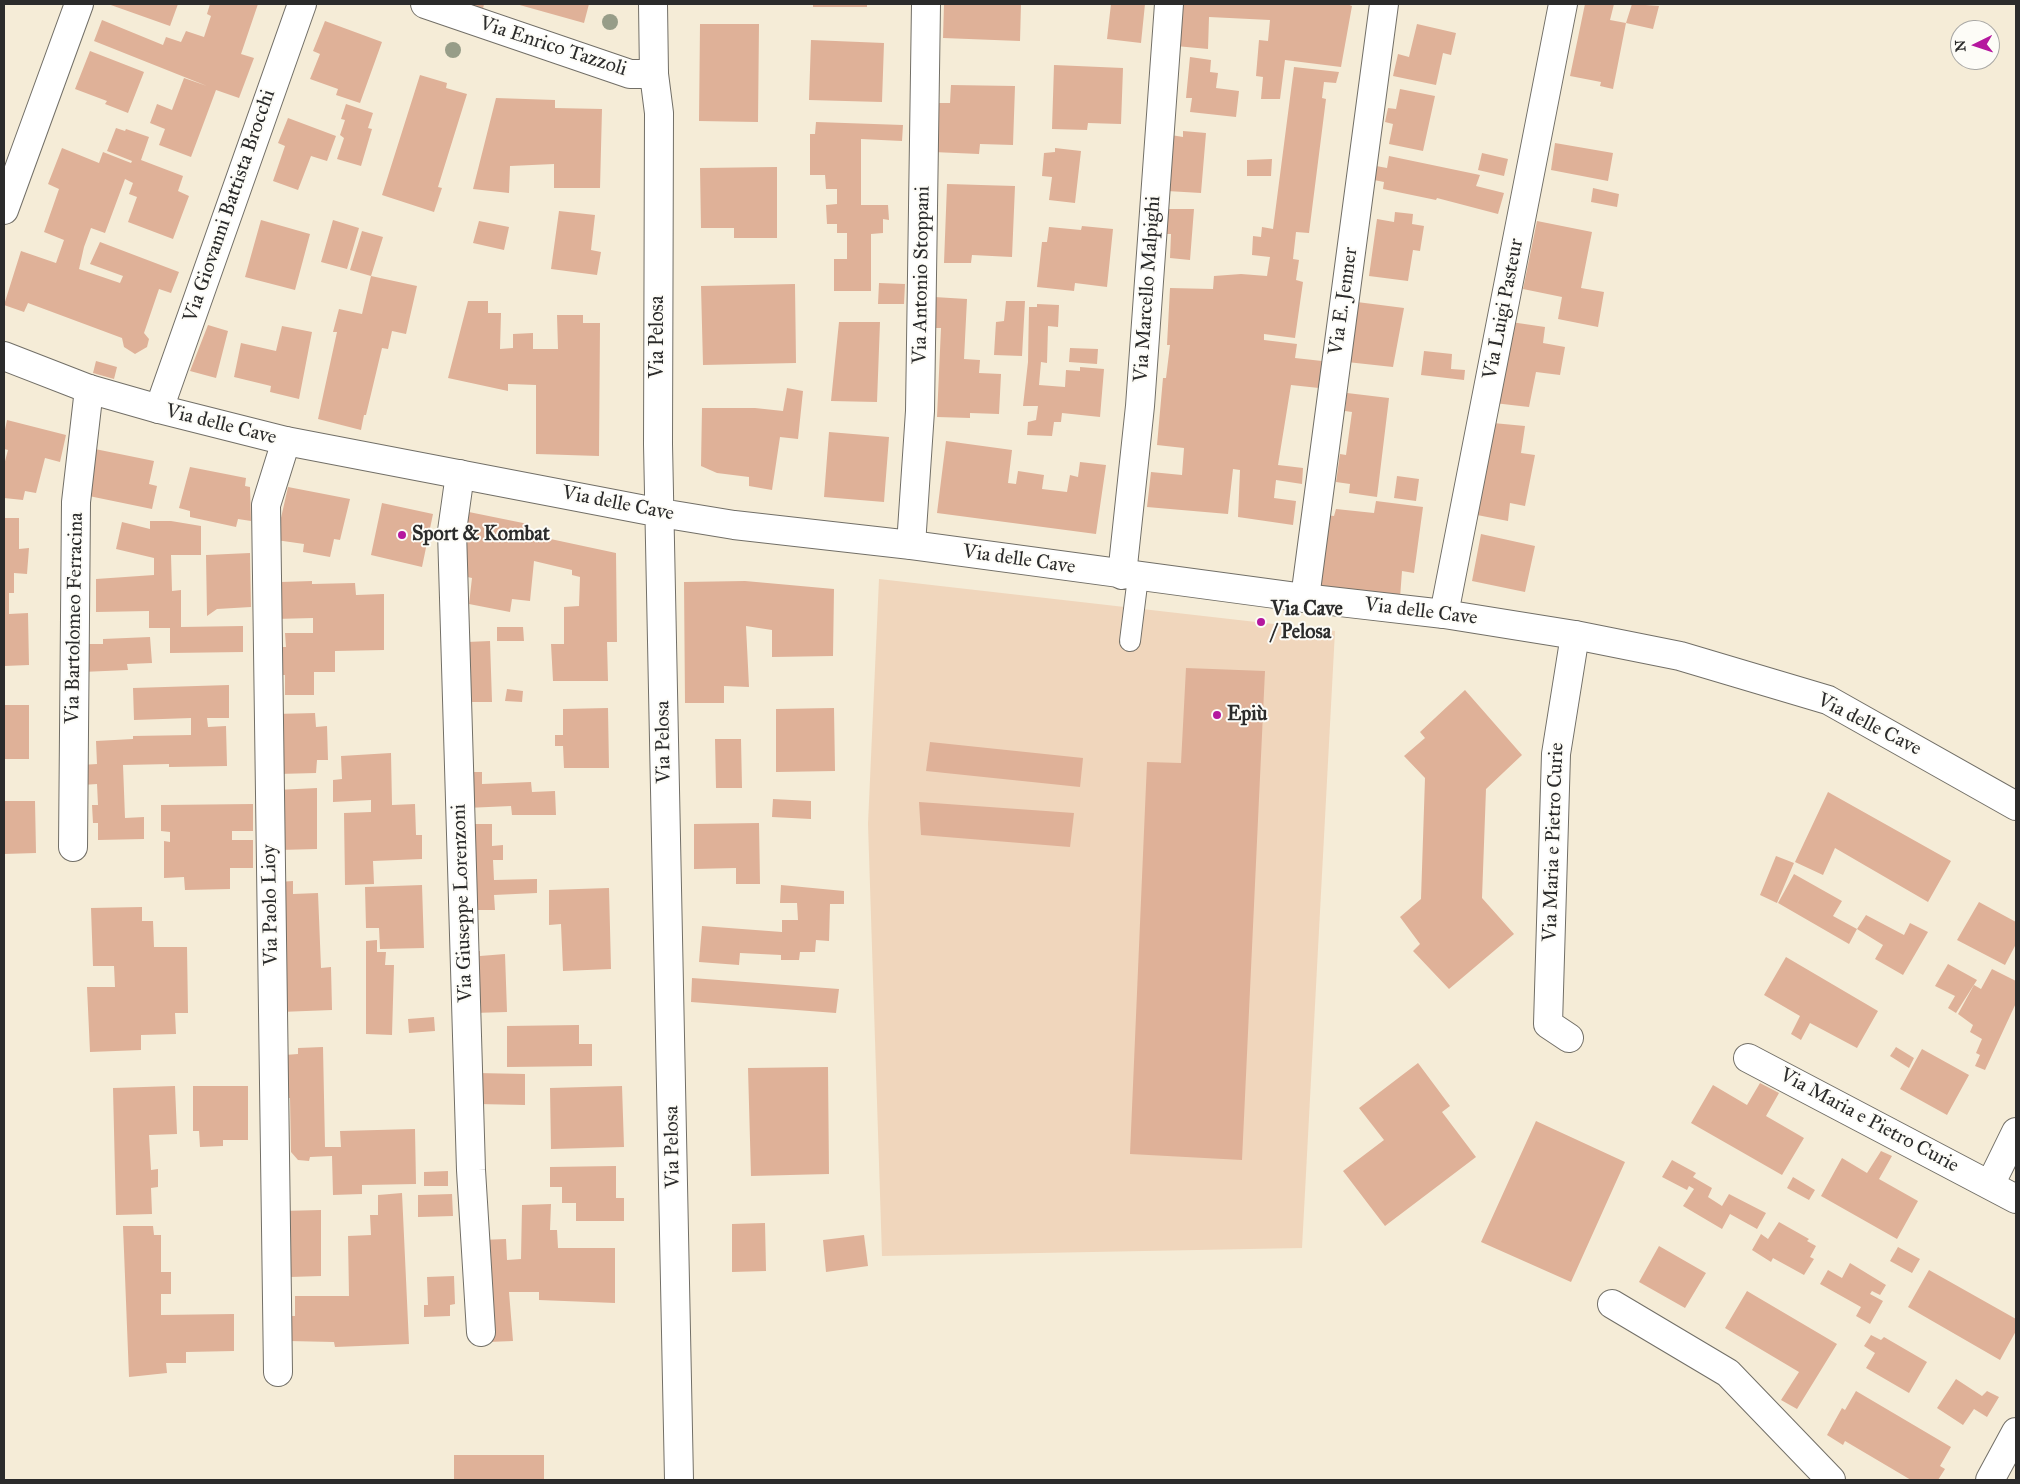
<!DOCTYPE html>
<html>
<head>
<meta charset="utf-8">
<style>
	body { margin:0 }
	#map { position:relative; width:2020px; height:1484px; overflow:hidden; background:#f5ecd7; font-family:"IM FELL Great Primer",serif }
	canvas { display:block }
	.frame { position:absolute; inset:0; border:5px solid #2b2b2b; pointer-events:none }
	.north { position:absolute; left:1950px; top:20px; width:50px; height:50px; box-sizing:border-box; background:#fdfcf7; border:1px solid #a9a8a5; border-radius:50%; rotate:266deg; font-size:14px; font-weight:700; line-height:20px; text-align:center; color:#2b2b2b }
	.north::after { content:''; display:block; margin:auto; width:18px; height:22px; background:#b5179e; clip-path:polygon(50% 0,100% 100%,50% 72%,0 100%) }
</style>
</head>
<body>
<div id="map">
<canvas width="2020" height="1484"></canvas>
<div class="frame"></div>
<div class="north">N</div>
</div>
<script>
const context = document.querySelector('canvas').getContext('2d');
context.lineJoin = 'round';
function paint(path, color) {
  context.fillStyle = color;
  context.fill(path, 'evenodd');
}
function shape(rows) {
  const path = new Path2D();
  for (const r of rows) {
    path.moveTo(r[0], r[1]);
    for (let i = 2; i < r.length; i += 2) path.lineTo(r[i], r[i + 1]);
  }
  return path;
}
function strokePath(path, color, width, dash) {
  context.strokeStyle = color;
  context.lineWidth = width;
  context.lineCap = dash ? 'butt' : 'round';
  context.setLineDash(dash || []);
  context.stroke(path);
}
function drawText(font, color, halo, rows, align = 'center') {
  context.font = font + ' "IM FELL Great Primer",serif';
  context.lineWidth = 4;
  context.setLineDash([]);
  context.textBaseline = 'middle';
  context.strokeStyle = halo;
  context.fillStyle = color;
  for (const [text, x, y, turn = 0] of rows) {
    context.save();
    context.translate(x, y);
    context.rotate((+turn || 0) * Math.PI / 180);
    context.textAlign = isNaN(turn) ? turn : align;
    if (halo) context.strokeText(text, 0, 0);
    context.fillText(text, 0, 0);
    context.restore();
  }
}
paint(shape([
	[879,579,1335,631,1302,1248,882,1256,868,824]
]), '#f0d6bc');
paint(shape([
	[108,4,178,4,170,26],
	[210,4,258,4,241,54,254,58,239,98,216,90,191,157,159,145,165,129,150,123,157,104,172,110,184,78,207,86,94,41,102,20,163,45,166,37,181,42,186,31,204,37,211,16,207,14],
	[473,4,484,4,483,9,472,7],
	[516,4,589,4,584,23],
	[813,4,867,4,867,7,813,7],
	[944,4,1021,4,1020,41,943,38],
	[1111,4,1145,4,1141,43,1107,39],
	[1179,4,1347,4,1352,6,1341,67,1285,60,1280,99,1261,99,1263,77,1256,76,1259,40,1268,41,1270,20,1209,17,1208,49,1176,46],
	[1585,4,1614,4,1610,20,1626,23,1613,89,1600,86,1601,82,1570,76],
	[1632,4,1659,6,1653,29,1626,23],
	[325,21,382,42,360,103,336,95,338,89,310,79,320,54,313,51],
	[700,24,759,24,758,122,699,121],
	[1417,24,1456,33,1451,55,1443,53,1436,85,1393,76,1398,54,1409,57],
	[811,40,884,43,882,102,809,100],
	[90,51,144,72,128,113,105,104,107,101,75,89],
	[1190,57,1211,60,1210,72,1218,73,1216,88,1239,91,1236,117,1190,112,1192,98,1186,98],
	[1054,65,1123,68,1121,124,1088,123,1087,130,1052,129],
	[1294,67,1339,72,1336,83,1324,82,1322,98,1326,99,1309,233,1296,232,1293,259,1299,260,1296,280,1303,282,1295,338,1264,334,1264,340,1297,344,1295,358,1322,361,1319,388,1291,385,1278,465,1303,468,1302,484,1276,480,1274,498,1296,501,1293,525,1238,517,1240,470,1233,469,1228,514,1147,507,1151,472,1182,475,1184,448,1157,445,1163,378,1166,378,1170,345,1167,345,1170,288,1213,289,1214,276,1241,274,1267,276,1270,257,1252,255,1253,236,1261,237,1262,227,1273,229],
	[420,75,447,83,446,88,467,94,438,187,442,188,434,212,382,195],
	[951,85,1015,86,1013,145,980,144,979,154,933,152,935,103,950,103],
	[1400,89,1435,96,1423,151,1389,144,1393,124,1385,122,1388,108,1396,109],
	[496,98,555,100,555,108,602,109,600,188,554,188,554,164,510,166,509,193,473,189],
	[346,104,373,113,368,128,372,129,361,166,337,159,344,138,340,135,345,120,341,119],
	[288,118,336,136,327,161,311,156,298,190,273,181,285,146,278,143],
	[816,122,903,125,902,141,861,139,861,205,888,205,889,220,883,219,883,233,871,234,871,291,834,291,834,259,847,259,847,233,837,233,837,224,827,224,826,205,837,204,837,189,826,189,825,175,810,175,810,134,815,134],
	[116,128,125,131,126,129,149,137,141,160,183,176,178,191,189,196,173,239,128,222,137,197,129,194,133,183,125,179,105,233,91,228,84,247,79,269,120,283,123,276,90,264,100,242,179,272,171,293,159,289,144,333,149,339,147,347,135,354,124,347,122,338,28,303,24,312,4,305,21,251,56,263,64,240,44,232,59,189,48,184,62,148,99,163,103,152,131,163,132,161,107,151],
	[1183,131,1206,133,1201,193,1167,191,1171,135,1183,137],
	[1555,143,1613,153,1608,181,1551,170],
	[1055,148,1081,151,1075,203,1049,200,1052,177,1042,176,1044,153,1055,152],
	[1482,153,1508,159,1504,176,1478,170],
	[1389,156,1480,175,1476,186,1504,193,1498,214,1437,198,1436,200,1383,189,1384,182,1374,180,1376,166,1387,168],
	[1272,159,1271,176,1247,176,1247,160],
	[777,167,777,238,734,238,734,228,701,228,700,168],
	[947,184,1015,186,1012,257,972,255,971,263,944,263],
	[1593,188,1619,194,1617,207,1591,202],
	[1166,209,1194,209,1190,260,1170,258,1171,234,1163,234],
	[559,211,595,215,591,250,601,252,597,275,551,269],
	[1395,212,1413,214,1412,224,1424,226,1420,251,1413,250,1408,281,1369,276,1377,219,1394,222],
	[261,220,310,234,295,290,245,277],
	[333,220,359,228,347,269,321,262],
	[479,221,509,227,504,250,473,243],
	[1537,221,1592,232,1581,288,1604,292,1598,327,1558,319,1562,297,1523,289],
	[1082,226,1113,229,1107,287,1075,283,1074,291,1037,287,1042,242,1047,242,1049,227,1081,230],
	[362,231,383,237,371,276,350,270],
	[371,276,417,286,406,334,392,331,388,349,382,348,366,415,364,415,361,430,318,419,337,332,333,332,339,309,362,314],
	[879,283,905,284,904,304,878,304],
	[795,284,796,363,703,365,701,286],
	[934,297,967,299,964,359,980,360,979,373,1001,374,999,414,970,413,970,418,937,417,941,328,933,328],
	[468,301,488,301,488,313,501,313,500,349,513,348,513,334,533,333,533,349,558,349,557,315,583,315,583,323,600,323,599,456,536,454,536,385,508,384,508,391,448,378],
	[1006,301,1025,301,1022,356,994,355,996,322,1004,321],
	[1357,302,1404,308,1393,367,1347,362],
	[1037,304,1059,305,1058,327,1048,326,1047,363,1041,362,1039,385,1065,387,1066,370,1080,371,1080,367,1104,369,1100,417,1062,413,1061,422,1054,422,1052,436,1027,435,1028,422,1036,420,1038,406,1023,406,1028,362,1029,307,1037,307],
	[839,322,880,322,877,402,831,401],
	[1511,322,1545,327,1543,343,1565,347,1560,375,1536,372,1529,407,1494,403],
	[208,325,228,331,216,378,190,371],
	[282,326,312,332,299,399,270,392,271,386,234,377,241,343,276,351],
	[1070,348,1098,349,1097,364,1069,362],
	[1424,351,1452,354,1451,369,1465,370,1464,380,1421,375],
	[96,361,117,367,114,379,93,373],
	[787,388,803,391,798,439,780,437,772,490,749,486,749,477,717,473,701,466,702,408,755,408,783,411],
	[1347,393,1389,398,1377,497,1349,493,1350,484,1336,482,1340,454,1346,455,1352,412,1345,411],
	[7,420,66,435,60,462,45,458,36,493,25,491,23,500,4,498,4,465,8,450,4,449,4,435],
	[1493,423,1525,426,1521,453,1535,455,1525,506,1510,503,1508,521,1477,515],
	[829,432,889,437,884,502,824,497],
	[946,441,1012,450,1008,483,1016,484,1018,471,1044,475,1042,489,1067,492,1070,475,1078,477,1080,462,1106,465,1096,534,937,513],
	[95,449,154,461,149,484,157,486,152,509,89,496],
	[190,467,246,478,245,486,250,487,251,521,238,519,236,527,190,517,190,511,179,508],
	[1397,476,1419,479,1416,501,1394,498],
	[288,487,350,499,340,540,334,539,330,557,303,552,304,544,276,540],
	[1376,501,1423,507,1414,573,1402,571,1400,598,1314,587,1324,515,1334,516,1336,509,1374,513],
	[382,503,433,514,422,567,371,555],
	[464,511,528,524,527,534,616,553,617,642,607,642,608,681,553,681,551,644,564,644,564,607,579,606,580,577,572,575,572,570,534,561,530,601,512,599,510,612,469,604,472,578,458,575],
	[4,518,19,518,19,549,29,548,27,574,14,573,14,593,9,593,9,614,28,613,29,665,4,666],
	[150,521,171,521,201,526,201,555,171,555,172,591,181,590,181,627,243,626,243,652,170,653,170,628,149,628,149,611,96,612,96,579,154,575,154,558,116,549,122,522,150,529],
	[1481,534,1535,546,1525,592,1472,581],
	[250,553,251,607,217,609,207,616,206,555],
	[312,581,312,584,355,583,356,595,384,594,384,650,335,651,335,672,314,672,314,695,285,695,285,675,275,675,275,647,286,647,285,633,313,633,313,618,275,619,273,588,281,588,281,582],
	[745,581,834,589,833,656,772,657,772,630,746,626,749,687,724,686,724,703,685,703,684,582],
	[497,627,523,627,524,641,497,641],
	[150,637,152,663,127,664,128,670,82,672,81,644,103,644,103,639],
	[490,641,492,702,468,702,467,642],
	[1186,668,1265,671,1242,1160,1130,1154,1147,762,1181,763],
	[229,685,229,718,207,718,208,727,226,726,227,766,169,767,169,764,123,765,125,818,144,817,144,839,98,840,98,823,93,823,92,805,98,805,97,784,82,785,81,765,97,764,96,741,133,739,133,736,191,735,191,718,134,720,133,688],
	[507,689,523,691,522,702,505,701],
	[1465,690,1522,755,1486,789,1482,898,1514,934,1449,989,1413,951,1420,944,1400,917,1421,899,1425,778,1404,756,1425,738,1420,732],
	[4,705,29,705,29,759,4,759],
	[608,708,609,768,564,768,563,746,555,746,555,735,563,735,563,709],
	[834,708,835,771,776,772,776,709],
	[315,713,316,727,327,726,328,760,317,760,316,773,278,774,275,714],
	[715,739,741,739,742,788,716,788],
	[930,742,1083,758,1080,787,926,771],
	[391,753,392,805,415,804,416,835,422,835,422,859,373,861,374,884,345,885,344,813,371,812,371,800,333,802,333,780,342,779,341,756],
	[465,772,482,772,482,784,531,782,532,792,555,791,556,815,512,815,511,806,466,808],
	[317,788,317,849,279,850,277,790],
	[1828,792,1951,861,1928,902,1835,848,1823,875,1795,862],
	[773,799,811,801,811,819,772,817],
	[4,801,35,801,36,853,4,854],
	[919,802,1074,813,1070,847,921,835],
	[253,804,253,831,232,831,232,840,253,840,253,868,230,868,230,889,185,890,184,877,164,878,164,841,170,842,170,832,161,831,161,805],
	[759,823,760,884,736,884,736,868,694,869,694,824],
	[470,824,492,824,492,846,503,845,503,860,493,860,494,880,537,879,537,893,494,895,495,910,472,910],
	[1776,856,1794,863,1777,903,1760,895],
	[1794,874,1842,901,1833,916,1857,929,1849,944,1778,903],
	[293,881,293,894,318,893,321,968,331,967,332,1010,280,1012,278,882],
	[422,885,424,948,380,949,379,928,366,928,365,887],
	[781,885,844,891,844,904,830,904,829,941,816,940,815,952,800,952,799,960,781,960,781,955,740,953,739,965,699,962,702,926,782,932,782,920,798,920,797,903,780,903],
	[609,888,611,969,563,971,561,924,549,925,549,890],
	[1979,902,2016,922,2016,944,2005,965,1957,940],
	[142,907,142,921,153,921,154,947,187,947,188,1013,175,1013,176,1034,141,1035,141,1050,90,1052,87,987,115,987,114,966,93,966,91,908],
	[1866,915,1904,935,1910,923,1928,932,1903,975,1875,959,1883,945,1857,929],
	[377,940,377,952,386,952,385,965,394,965,392,1035,366,1034,366,941],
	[480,951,480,956,505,954,507,1012,473,1013,471,952],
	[1786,957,1878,1011,1857,1048,1810,1023,1801,1040,1791,1034,1800,1016,1764,995],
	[1948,964,1977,980,1956,1013,1948,1008,1955,996,1935,986],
	[1992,969,2016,981,2016,1003,1985,1070,1975,1066,1980,1055,1976,1053,1982,1039,1970,1032,1973,1025,1958,1014,1974,985,1981,989],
	[692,978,839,989,836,1013,691,1002],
	[434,1017,435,1031,409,1033,408,1019],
	[579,1025,579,1044,592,1044,592,1066,507,1067,507,1026],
	[323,1047,325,1147,341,1147,340,1131,415,1129,416,1184,362,1185,362,1194,333,1195,332,1156,310,1157,309,1161,298,1160,291,1152,290,1098,286,1098,285,1055,298,1054,298,1048],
	[1896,1047,1914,1058,1909,1068,1890,1056],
	[1922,1049,1969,1075,1947,1115,1900,1089],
	[1418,1063,1450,1106,1442,1112,1476,1157,1385,1226,1343,1171,1384,1140,1359,1108],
	[828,1067,829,1174,751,1176,748,1068],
	[477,1073,525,1074,525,1105,477,1104],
	[1760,1083,1779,1093,1766,1116,1804,1138,1782,1175,1691,1123,1713,1085,1747,1105],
	[175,1086,177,1134,149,1135,151,1170,158,1169,158,1187,151,1188,152,1214,116,1215,113,1088],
	[193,1086,248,1086,248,1140,223,1140,223,1146,200,1147,199,1131,193,1131],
	[622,1086,624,1147,551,1149,550,1088],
	[1536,1121,1625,1162,1571,1282,1481,1242],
	[1881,1151,1892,1156,1879,1179,1918,1201,1897,1239,1821,1196,1842,1158,1867,1173],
	[1672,1160,1696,1173,1693,1177,1712,1188,1708,1197,1722,1206,1729,1194,1766,1213,1757,1229,1730,1214,1722,1229,1683,1206,1694,1189,1689,1186,1687,1190,1662,1177],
	[616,1166,616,1198,624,1198,624,1221,576,1221,576,1203,562,1203,562,1187,550,1187,550,1167],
	[448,1171,448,1186,424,1186,424,1172],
	[1793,1177,1815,1190,1809,1200,1787,1188],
	[402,1193,409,1344,335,1347,334,1342,289,1341,289,1316,295,1316,295,1296,349,1296,348,1236,371,1235,370,1215,378,1215,378,1195],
	[452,1194,453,1216,418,1217,418,1195],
	[551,1204,550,1230,557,1230,558,1248,615,1248,615,1303,539,1300,539,1292,509,1292,513,1341,488,1342,481,1240,506,1239,507,1260,521,1259,522,1205],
	[321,1210,321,1276,290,1277,282,1211],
	[1779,1222,1809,1239,1807,1241,1816,1246,1810,1257,1814,1259,1804,1275,1773,1258,1771,1262,1752,1250,1761,1234,1768,1239],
	[765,1223,766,1271,732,1272,732,1224],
	[123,1226,153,1226,154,1235,161,1235,161,1272,171,1272,171,1294,161,1294,161,1315,234,1314,234,1351,186,1352,186,1363,166,1363,167,1373,129,1377],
	[864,1235,868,1266,826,1272,823,1240],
	[1659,1246,1706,1273,1685,1308,1639,1282],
	[1898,1247,1920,1259,1912,1273,1890,1261],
	[1850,1263,1886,1285,1880,1295,1872,1291,1870,1294,1883,1301,1870,1324,1856,1316,1861,1307,1820,1284,1828,1270,1842,1278],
	[1929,1270,2016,1319,2016,1331,2000,1360,1908,1307],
	[454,1276,455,1304,450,1305,450,1316,424,1317,424,1305,428,1305,427,1277],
	[1747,1291,1837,1344,1797,1409,1781,1400,1799,1372,1725,1328],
	[1871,1335,1881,1340,1884,1337,1927,1362,1909,1393,1866,1368,1875,1353,1864,1346],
	[1956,1379,1982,1396,1987,1391,1999,1397,1987,1417,1974,1409,1963,1425,1937,1408],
	[1856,1391,1951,1447,1940,1466,1945,1469,1938,1480,1911,1480,1845,1441,1843,1445,1827,1435,1842,1408,1845,1410],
	[454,1455,544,1455,544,1480,454,1480]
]), '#dfb198');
const lane = shape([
	[1130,641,1138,577]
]);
const street = shape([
	[653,4,654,74],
	[4,210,79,4],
	[159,409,302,4],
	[460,474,452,531,471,1170,481,1332],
	[911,545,920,411,926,4],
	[1122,575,1140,406,1169,4],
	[1305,598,1384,4],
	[1444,614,1563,4],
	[73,847,76,502,89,389],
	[1569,1038,1548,1024,1556,754,1575,635],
	[1748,1058,2016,1199],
	[1990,1185,2016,1132],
	[1612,1304,1728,1373,1831,1480],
	[278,1372,266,505,286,441],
	[1990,1480,2016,1432]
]);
const secondary = shape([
	[425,4,630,74,654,74,659,113,658,444,679,1480],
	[4,356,89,389,159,409,286,441,661,513,734,525,911,545,1305,598,1444,614,1575,635,1680,656,1828,700,2016,806]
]);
strokePath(lane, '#726f67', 22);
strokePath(street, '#726f67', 30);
strokePath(secondary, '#726f67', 30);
strokePath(lane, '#fff', 20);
strokePath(street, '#fff', 28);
strokePath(secondary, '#fff', 28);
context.fillStyle = '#979d88';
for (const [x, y] of [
	[610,22],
	[453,50]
]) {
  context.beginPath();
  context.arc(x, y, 8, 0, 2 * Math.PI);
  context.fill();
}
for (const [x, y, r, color] of [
	[402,535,5,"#b5179e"],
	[1261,622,5,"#b5179e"],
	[1217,715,5,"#b5179e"]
]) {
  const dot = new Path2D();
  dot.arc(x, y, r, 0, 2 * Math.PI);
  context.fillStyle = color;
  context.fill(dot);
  strokePath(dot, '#fdfcf7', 2);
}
drawText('20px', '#2b2b2b', '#fdfcf7', [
	["Via Enrico Tazzoli",553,47,18],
	["Via Giovanni Battista Brocchi",230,206,-71],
	["Via Antonio Stoppani",922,275,-89],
	["Via Marcello Malpighi",1148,289,-86],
	["Via E. Jenner",1344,301,-82],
	["Via Luigi Pasteur",1504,309,-79],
	["Via Pelosa",658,337,-90],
	["Via delle Cave",221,425,14],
	["Via delle Cave",618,504,11],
	["Via delle Cave",1019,560,8],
	["Via delle Cave",1421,612,7],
	["Via Bartolomeo Ferracina",75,618,-89],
	["Via delle Cave",1869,725,27],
	["Via Pelosa",664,742,-91],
	["Via Maria e Pietro Curie",1554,842,-88],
	["Via Giuseppe Lorenzoni",463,903,-92],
	["Via Paolo Lioy",271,905,-91],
	["Via Maria e Pietro Curie",1869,1121,28],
	["Via Pelosa",673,1147,-91]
]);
drawText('bold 20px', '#2b2b2b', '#fdfcf7', [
	["Sport & Kombat",412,535],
	["Via Cave",1271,610],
	["/ Pelosa",1271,633],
	["Epiù",1227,715]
], 'left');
</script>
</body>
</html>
